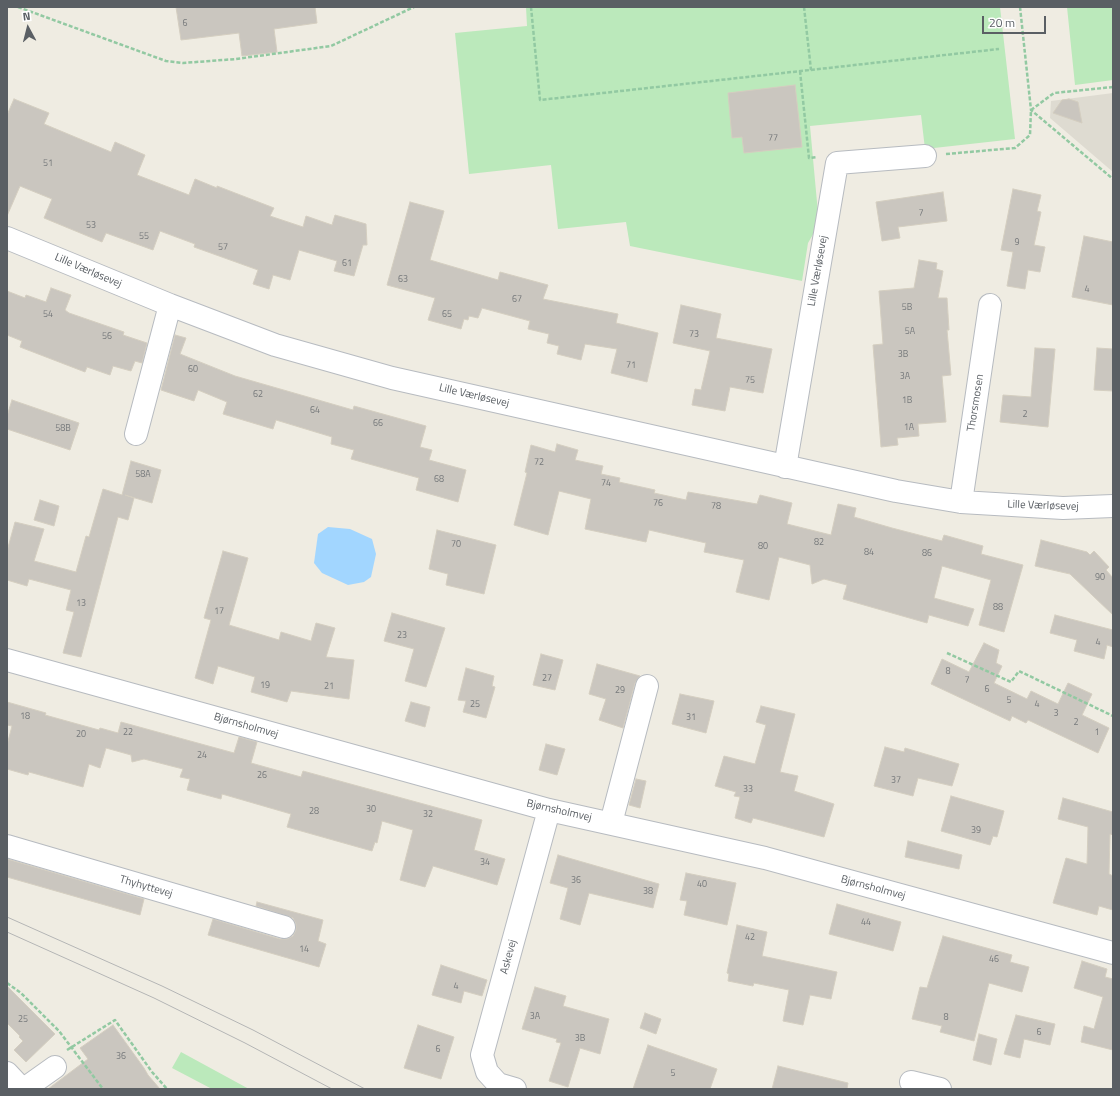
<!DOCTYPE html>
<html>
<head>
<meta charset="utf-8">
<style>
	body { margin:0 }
	#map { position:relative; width:1120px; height:1096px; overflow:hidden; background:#efece2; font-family:"Titillium Web",sans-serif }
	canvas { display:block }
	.frame { position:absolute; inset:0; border:8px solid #5a5f64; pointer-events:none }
	.north { position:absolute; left:8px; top:8px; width:40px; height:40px; -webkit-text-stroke:3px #fff; paint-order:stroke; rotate:353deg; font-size:11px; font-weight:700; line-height:16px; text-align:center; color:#5a5f64 }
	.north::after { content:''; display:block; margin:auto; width:14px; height:18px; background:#5a5f64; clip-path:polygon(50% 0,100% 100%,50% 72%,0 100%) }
	.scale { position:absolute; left:982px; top:16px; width:64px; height:18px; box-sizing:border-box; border:2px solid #5a5f64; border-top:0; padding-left:5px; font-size:12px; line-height:14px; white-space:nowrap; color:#5a5f64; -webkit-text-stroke:3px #fff; paint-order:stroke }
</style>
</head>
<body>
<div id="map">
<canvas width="1120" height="1096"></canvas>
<div class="frame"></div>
<div class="north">N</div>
<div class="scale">20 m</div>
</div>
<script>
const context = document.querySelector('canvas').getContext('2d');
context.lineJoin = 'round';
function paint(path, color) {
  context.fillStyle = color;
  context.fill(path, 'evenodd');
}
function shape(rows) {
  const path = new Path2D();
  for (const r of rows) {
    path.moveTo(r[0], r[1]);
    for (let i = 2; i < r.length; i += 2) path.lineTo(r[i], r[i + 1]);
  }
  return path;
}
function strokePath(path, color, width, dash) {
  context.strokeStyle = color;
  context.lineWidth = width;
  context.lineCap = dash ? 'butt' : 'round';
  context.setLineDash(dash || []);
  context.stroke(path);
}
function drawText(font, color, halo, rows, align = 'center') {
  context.font = font + ' "Titillium Web",sans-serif';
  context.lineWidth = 3;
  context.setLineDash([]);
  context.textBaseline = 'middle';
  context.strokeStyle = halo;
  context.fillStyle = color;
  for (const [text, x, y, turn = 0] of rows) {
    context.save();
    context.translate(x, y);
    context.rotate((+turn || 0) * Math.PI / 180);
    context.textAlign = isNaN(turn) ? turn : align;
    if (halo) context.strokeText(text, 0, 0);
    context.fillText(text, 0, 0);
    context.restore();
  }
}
paint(shape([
	[1113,93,1113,172,1050,118,1051,101]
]), '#dedbd1');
paint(shape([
	[526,7,1000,7,1015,139,925,149,921,115,810,126,819,224,808,243,802,281,630,246,626,222,558,229,551,165,469,174,455,33,527,26],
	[1067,7,1113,7,1113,80,1075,85],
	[181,1052,249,1089,212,1089,172,1068]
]), '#bbe9bb');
paint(shape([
	[328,527,350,529,372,539,376,554,371,577,364,582,348,585,322,573,314,563,318,534]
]), '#a2d6ff');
const building = shape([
	[176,7,315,7,317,23,274,29,277,52,242,56,239,33,181,40,176,7],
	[795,85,802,147,744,153,742,137,732,138,728,93,795,85],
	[14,99,49,113,44,124,111,152,115,142,145,155,137,175,189,195,195,179,217,188,217,186,274,208,270,216,303,227,306,216,332,225,335,215,366,224,367,245,363,245,354,276,334,271,337,261,299,250,290,280,273,275,269,289,253,284,258,270,194,247,195,244,160,231,153,250,106,233,102,242,44,218,52,199,20,186,7,216,7,115,14,99],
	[1069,99,1078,102,1082,123,1053,113,1062,100,1069,99],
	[1013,189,1041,195,1037,211,1041,212,1034,245,1045,247,1040,272,1028,270,1025,289,1007,286,1013,252,1001,250,1013,189],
	[943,192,947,221,898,227,900,238,882,241,876,202,943,192],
	[410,202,444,211,430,260,498,280,500,272,548,285,543,299,618,314,616,323,658,333,647,382,611,373,617,349,585,344,581,360,557,354,559,346,547,343,549,334,528,329,530,321,482,308,478,318,469,316,468,320,464,319,461,329,428,320,435,298,387,285,410,202],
	[1084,236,1113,242,1113,305,1072,297,1084,236],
	[919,260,937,263,936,269,943,271,938,298,947,298,949,330,947,330,951,375,942,376,946,422,918,424,919,436,897,438,898,445,881,447,873,345,883,344,879,291,914,288,919,260],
	[51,288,71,295,65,310,69,313,124,332,123,335,147,343,142,363,135,361,131,371,113,366,110,375,87,367,85,372,20,347,22,341,7,335,7,291,25,298,26,295,46,302,51,288],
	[681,305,721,314,716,338,772,349,763,393,730,387,725,411,692,405,695,389,701,390,710,351,673,343,681,305],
	[175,335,186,338,180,354,235,376,353,410,354,406,426,426,420,447,432,450,429,460,466,470,458,502,416,490,419,478,351,459,354,450,331,444,332,437,276,420,273,429,223,414,227,402,198,390,194,401,161,390,175,335],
	[1035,348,1055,349,1048,427,1000,422,1003,395,1031,397,1035,348],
	[1097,348,1113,349,1113,391,1094,390,1097,348],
	[12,400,79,423,70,450,7,429,7,416,12,400],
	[557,444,578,450,575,460,603,466,601,474,620,478,619,482,655,490,654,493,686,500,688,492,757,504,760,495,792,503,787,524,831,535,838,504,856,508,854,517,892,528,942,541,944,535,983,546,981,554,1023,565,1004,632,979,625,991,580,942,566,934,598,974,609,968,626,929,615,927,623,843,599,847,585,824,579,812,584,810,565,779,557,769,600,736,592,744,560,704,552,706,543,649,530,646,542,585,529,591,499,559,491,548,535,514,525,527,473,525,472,531,445,555,452,557,444],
	[131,461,161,470,152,503,125,495,134,498,128,520,118,517,81,657,63,653,74,612,66,610,71,590,29,579,27,586,7,580,7,551,15,522,44,529,34,561,76,572,86,536,89,537,103,489,122,495,131,461],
	[40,500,59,506,54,526,34,520,40,500],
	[437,530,496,545,484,594,446,585,448,574,429,569,437,530],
	[1041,540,1087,552,1090,555,1094,551,1109,567,1106,570,1113,578,1113,615,1070,574,1035,566,1041,540],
	[223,551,248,558,229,625,279,640,281,632,311,641,316,623,335,628,326,657,354,660,349,699,291,691,287,702,251,692,255,677,218,666,213,684,195,678,211,620,204,618,223,551],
	[392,613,445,628,426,687,405,681,414,649,384,641,392,613],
	[1055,615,1113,630,1113,647,1107,645,1104,659,1074,651,1077,640,1050,633,1055,615],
	[984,643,999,650,996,663,1002,666,994,683,1027,699,1031,691,1058,704,1068,683,1092,694,1082,715,1109,728,1098,753,1028,720,1026,723,1012,716,1010,721,931,684,942,659,969,672,984,643],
	[541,654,563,660,555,690,533,685,541,654],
	[597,664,640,676,635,683,623,728,599,720,606,699,589,694,597,664],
	[466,668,494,676,492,686,495,687,486,718,463,712,466,701,458,700,466,668],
	[680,694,714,701,706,733,672,724,680,694],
	[7,702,46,713,45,715,99,730,100,728,118,733,121,722,234,753,239,737,257,742,251,763,301,777,303,771,482,820,474,850,505,859,497,885,433,866,425,887,400,880,413,830,382,821,377,843,375,842,372,851,287,827,291,814,222,794,221,799,187,790,190,779,180,777,183,769,144,759,132,762,131,755,106,748,100,768,89,764,83,787,29,772,28,775,7,769,7,745,12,726,7,725,7,702],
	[411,702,430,707,425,727,405,721,411,702],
	[761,706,795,714,780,772,798,776,794,791,834,804,824,837,753,818,751,823,735,818,740,797,734,796,736,792,715,786,724,756,755,764,766,725,756,722,761,706],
	[546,744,565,749,557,775,539,770,546,744],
	[885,747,904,752,905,748,959,764,952,786,918,778,913,796,874,786,885,747],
	[636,779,646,781,640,808,629,805,636,779],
	[951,796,1004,811,997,837,993,836,990,845,941,831,951,796],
	[1063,798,1113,812,1113,835,1110,834,1109,874,1113,876,1113,910,1099,906,1097,915,1053,903,1066,858,1087,864,1088,827,1058,819,1063,798],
	[908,841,962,855,959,869,905,857,908,841],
	[558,855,659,884,653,908,589,893,580,925,560,919,568,888,550,883,558,855],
	[7,859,144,899,140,915,7,877,7,859],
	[686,873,736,883,727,925,684,915,687,901,680,900,686,873],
	[257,902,323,920,318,941,326,944,319,967,208,935,213,919,280,939,287,939,293,936,296,930,296,924,293,918,256,906,257,902],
	[837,904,901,922,893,951,829,934,837,904],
	[737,925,767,932,762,956,837,972,831,999,810,995,803,1025,783,1021,789,990,754,983,753,986,728,981,729,974,727,973,737,925],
	[943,936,1012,955,1010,962,1029,967,1022,992,989,983,974,1041,940,1032,942,1026,912,1019,920,987,927,988,943,936],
	[1082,961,1107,969,1105,977,1113,979,1113,1050,1081,1042,1084,1026,1094,1029,1103,997,1074,988,1082,961],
	[441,965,487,980,482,996,464,991,461,1003,432,995,441,965],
	[7,986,55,1034,26,1062,14,1050,23,1041,19,1037,20,1036,7,1023,7,986],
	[535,987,566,996,563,1006,609,1019,600,1054,580,1048,568,1087,549,1081,561,1043,556,1042,557,1039,522,1029,535,987],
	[645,1013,661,1019,656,1034,640,1028,645,1013],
	[1016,1015,1055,1024,1050,1045,1024,1039,1020,1058,1004,1054,1016,1015],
	[113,1025,144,1068,148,1075,160,1089,48,1089,88,1059,80,1048,113,1025],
	[418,1025,454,1037,441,1079,404,1068,418,1025],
	[979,1034,997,1039,991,1065,973,1060,979,1034],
	[648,1045,717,1069,710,1089,633,1089,648,1045],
	[778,1066,848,1083,847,1089,772,1089,778,1066]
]);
paint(building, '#cac6bf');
strokePath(building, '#d4cec0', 1);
const minor = shape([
	[7,238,170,305,275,345,392,378,896,491,961,502,1063,508,1113,506],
	[136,434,170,305],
	[785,467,837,163,925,156],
	[961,502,990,305],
	[7,660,549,810,765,858,1113,953],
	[611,823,647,686],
	[7,846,284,927],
	[7,1073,22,1089],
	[911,1082,940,1089],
	[24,1089,55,1067],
	[515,1089,498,1084,487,1072,482,1055,549,810]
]);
strokePath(minor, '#b7bbc0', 24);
strokePath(shape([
	[18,7,166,61,183,63,236,59,331,46,414,7],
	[531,7,540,100,999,49],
	[804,7,811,70],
	[1020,7,1031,110,1113,179],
	[800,71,809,158,817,157],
	[946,154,1015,148,1030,135,1031,110,1054,93,1113,87],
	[947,653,1011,682,1019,671,1113,716],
	[7,983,21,993,59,1031,103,1089],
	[67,1050,115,1020,152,1072,167,1089]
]), '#92c9a2', 2.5, [4, 2]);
strokePath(minor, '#fff', 22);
strokePath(shape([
	[7,917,162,986,253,1030,365,1089],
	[7,932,154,998,245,1043,332,1089]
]), '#b4b5b5', 1);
drawText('9px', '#76797b', null, [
	["6",185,24],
	["77",773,139],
	["51",48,164],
	["7",921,214],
	["53",91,226],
	["55",144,237],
	["9",1017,243],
	["57",223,248],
	["61",347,264],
	["63",403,280],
	["4",1087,290],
	["67",517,300],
	["5B",907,308],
	["54",48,315],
	["65",447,315],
	["5A",910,332],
	["73",694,335],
	["56",107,337],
	["3B",903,355],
	["71",631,366],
	["60",193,370],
	["3A",905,377],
	["75",750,381],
	["62",258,395],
	["1B",907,401],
	["64",315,411],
	["2",1025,415],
	["66",378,424],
	["1A",909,428],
	["58B",63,429],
	["72",539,463],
	["58A",143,475],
	["68",439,480],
	["74",606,484],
	["76",658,504],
	["78",716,507],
	["82",819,543],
	["70",456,545],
	["80",763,547],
	["84",869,553],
	["86",927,554],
	["90",1100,578],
	["13",81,604],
	["88",998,608],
	["17",219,612],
	["23",402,636],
	["4",1098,643],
	["8",948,672],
	["27",547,679],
	["7",967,681],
	["19",265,686],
	["21",329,687],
	["6",987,690],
	["29",620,691],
	["5",1009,701],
	["25",475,705],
	["4",1037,705],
	["3",1056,714],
	["18",25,717],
	["31",691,718],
	["2",1076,723],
	["22",128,733],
	["1",1097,733],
	["20",81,735],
	["24",202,756],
	["26",262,776],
	["37",896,781],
	["33",748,790],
	["30",371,810],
	["28",314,812],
	["32",428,815],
	["39",976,831],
	["34",485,863],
	["36",576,881],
	["40",702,885],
	["38",648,892],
	["44",866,923],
	["42",750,938],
	["14",304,950],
	["46",994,960],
	["4",456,987],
	["3A",535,1017],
	["8",946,1018],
	["25",23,1020],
	["6",1039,1033],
	["3B",580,1039],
	["6",438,1050],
	["36",121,1057],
	["5",673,1074]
]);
drawText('11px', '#5a5f64', '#fff', [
	["Lille Værløsevej",88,271,23],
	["Lille Værløsevej",818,271,-80],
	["Lille Værløsevej",474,396,13],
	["Thorsmosen",976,403,-81],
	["Lille Værløsevej",1043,506,2],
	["Bjørnsholmvej",246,726,16],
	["Bjørnsholmvej",559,811,13],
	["Thyhyttevej",146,887,16],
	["Bjørnsholmvej",873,888,15],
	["Askevej",509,957,-75]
]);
</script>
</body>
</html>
